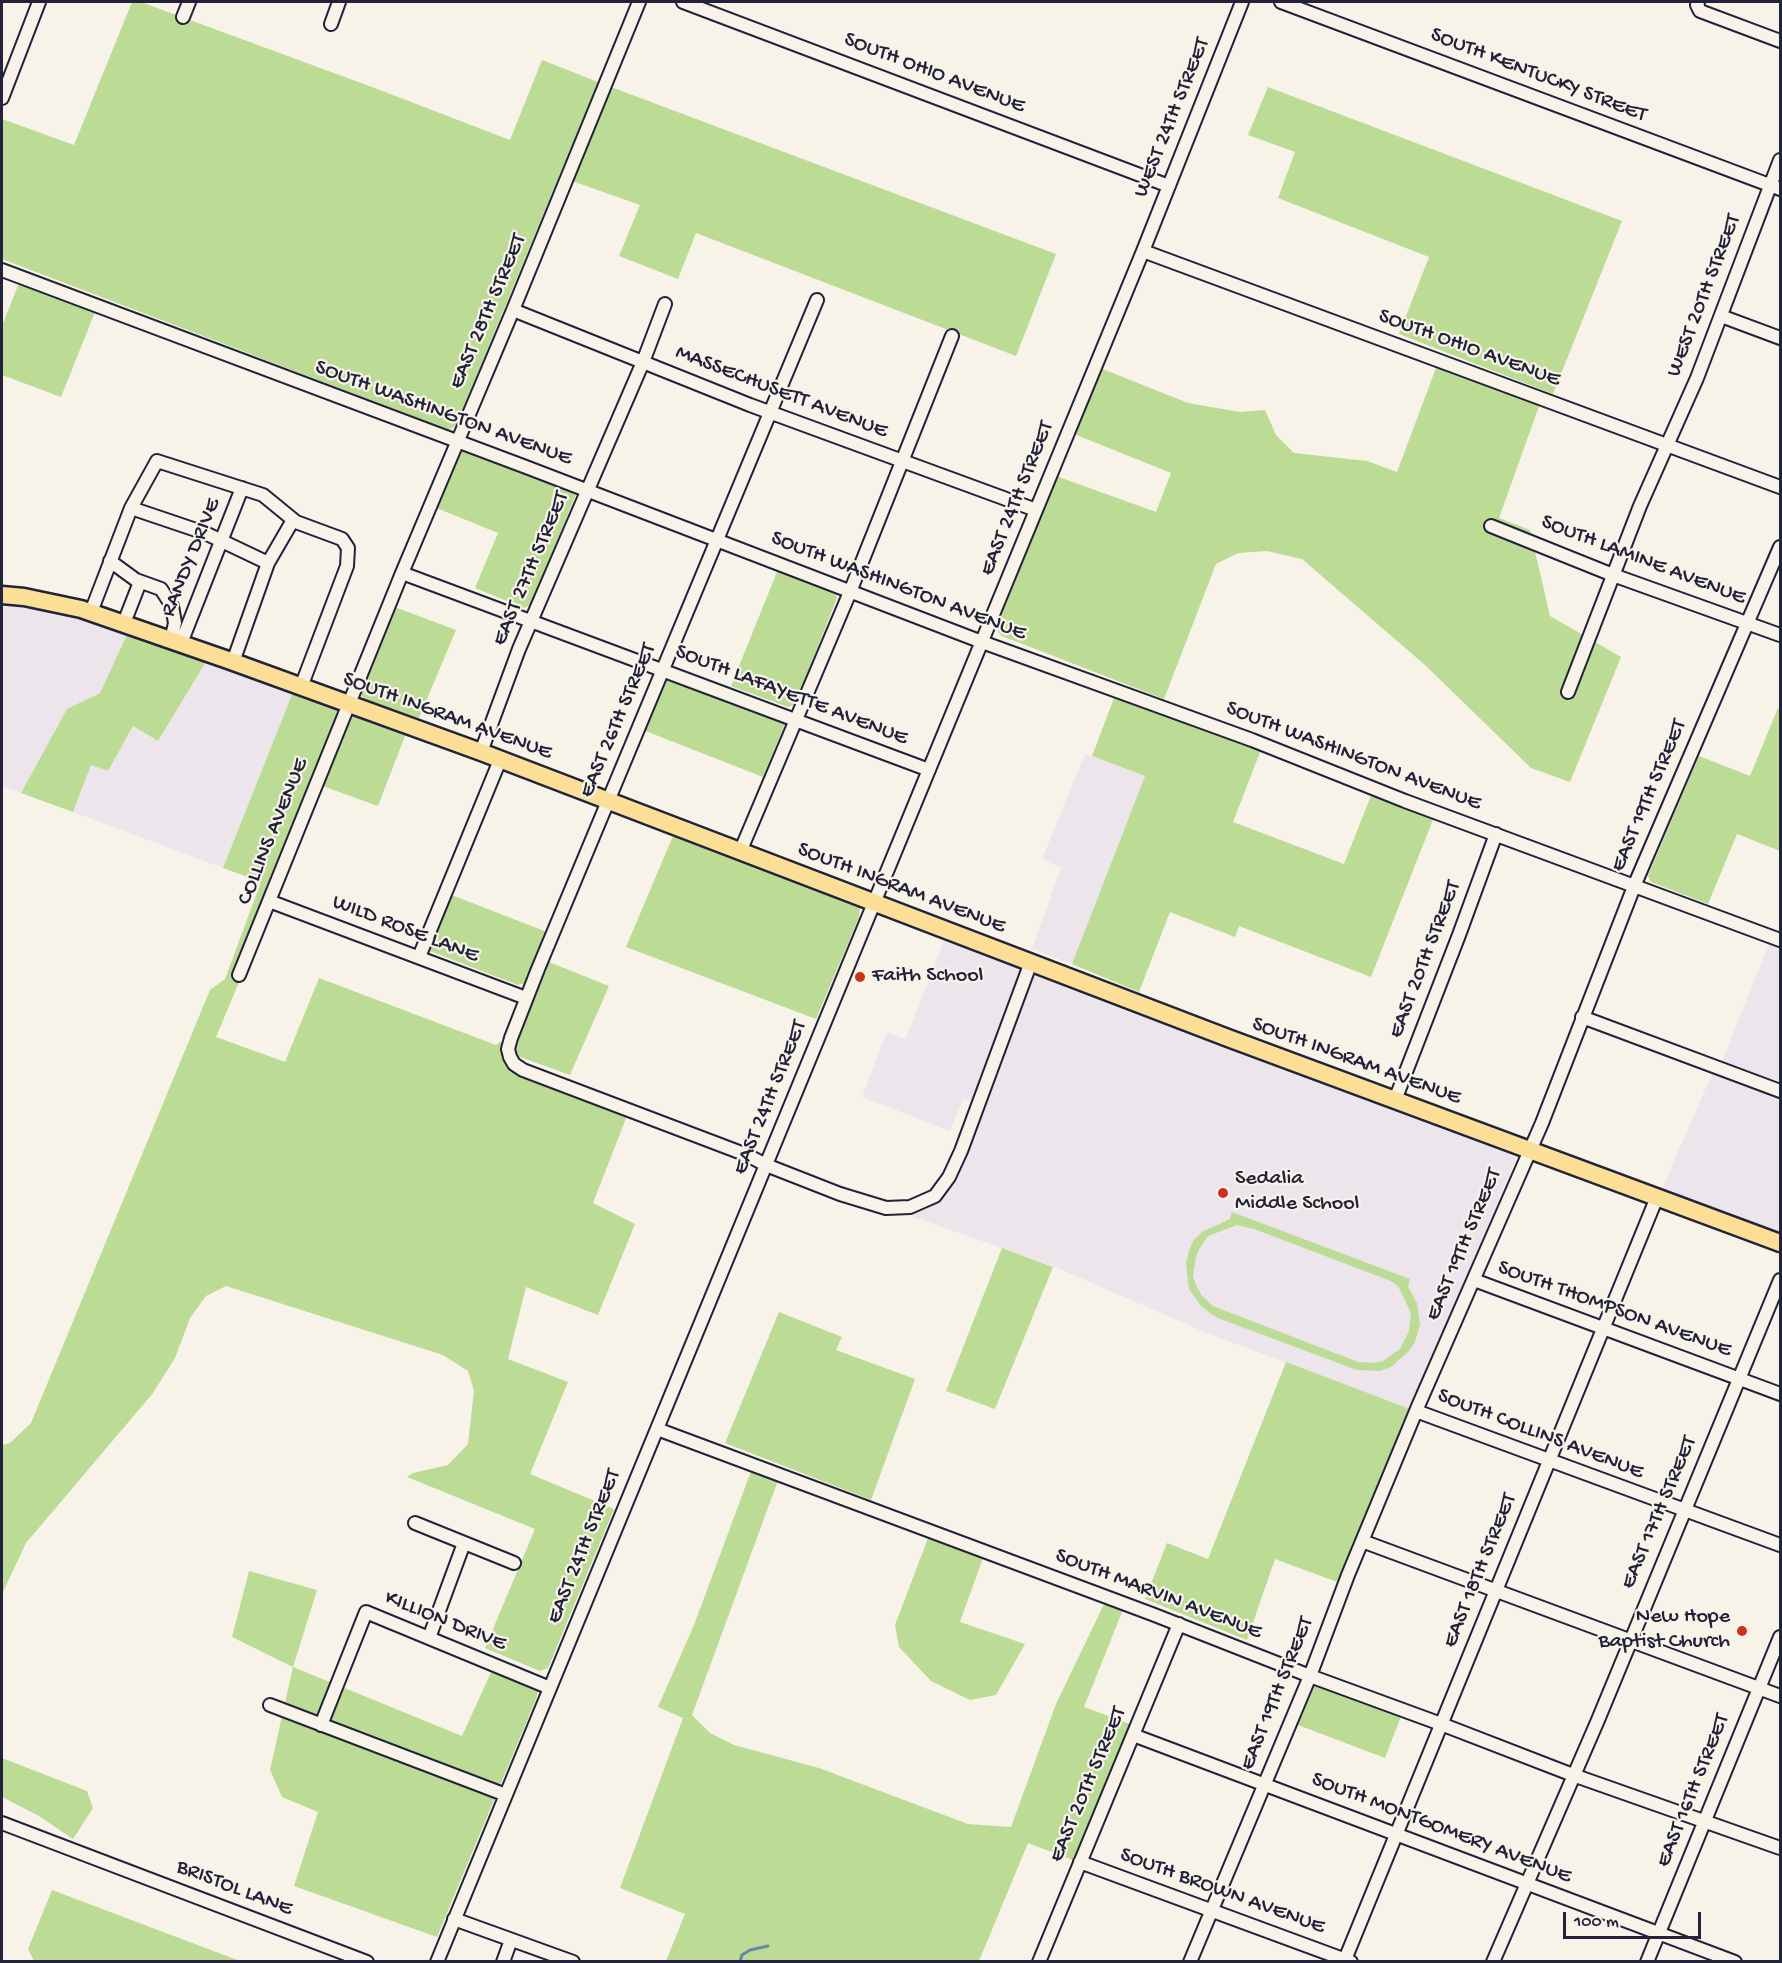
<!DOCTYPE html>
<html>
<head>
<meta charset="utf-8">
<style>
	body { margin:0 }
	#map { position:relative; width:1782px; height:1963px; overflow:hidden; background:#f7f3e8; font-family:"Gochi Hand",sans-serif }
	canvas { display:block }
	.frame { position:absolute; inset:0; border:3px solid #22223b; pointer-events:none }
	.scale { position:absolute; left:1563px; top:1912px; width:138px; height:27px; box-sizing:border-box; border:3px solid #22223b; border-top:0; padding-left:8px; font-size:18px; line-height:21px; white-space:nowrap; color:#22223b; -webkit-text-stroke:4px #f7f3e8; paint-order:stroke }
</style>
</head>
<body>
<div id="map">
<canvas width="1782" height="1963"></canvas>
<div class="frame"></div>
<div class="scale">100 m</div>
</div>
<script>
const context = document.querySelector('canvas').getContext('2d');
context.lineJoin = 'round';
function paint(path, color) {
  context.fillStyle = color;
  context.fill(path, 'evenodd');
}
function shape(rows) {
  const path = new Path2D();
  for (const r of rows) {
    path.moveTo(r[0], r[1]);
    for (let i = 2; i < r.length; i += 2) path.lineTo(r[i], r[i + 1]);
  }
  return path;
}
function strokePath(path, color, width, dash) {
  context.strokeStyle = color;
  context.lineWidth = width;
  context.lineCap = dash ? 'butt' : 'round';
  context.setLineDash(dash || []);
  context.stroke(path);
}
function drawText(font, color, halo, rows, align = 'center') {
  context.font = font + ' "Gochi Hand",sans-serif';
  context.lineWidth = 4.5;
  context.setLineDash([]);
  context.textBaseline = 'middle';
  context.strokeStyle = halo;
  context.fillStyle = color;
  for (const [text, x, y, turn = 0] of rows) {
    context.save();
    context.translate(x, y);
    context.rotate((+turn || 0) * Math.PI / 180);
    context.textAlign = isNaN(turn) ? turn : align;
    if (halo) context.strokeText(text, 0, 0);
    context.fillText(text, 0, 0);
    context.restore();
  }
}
paint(shape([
	[2,595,131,626,100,693,67,709,21,793,6,787,2,790],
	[210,655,295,687,223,868,73,812,91,765,108,771,133,726,158,741],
	[1085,754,1145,776,1072,964,1032,949,1061,868,1042,859],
	[946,935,1025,965,972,1102,963,1099,950,1131,862,1097,887,1032,906,1039],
	[1772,937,1780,941,1780,1234,1662,1189,1714,1069,1723,1059],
	[1034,970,1518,1154,1410,1409,1207,1333,1053,1266,911,1216,931,1206,951,1187]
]), '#ece5ec');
paint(shape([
	[132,2,141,2,380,90,510,140,542,60,598,82,456,425,449,430,2,259,2,119,74,145],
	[611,87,1056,254,1016,356,696,233,678,279,619,256,640,205,572,181],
	[1268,87,1622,221,1553,394,1399,334,1429,257,1278,198,1295,152,1248,135],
	[21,278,97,307,61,397,2,375,2,326],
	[1439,360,1542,398,1499,518,1530,530,1550,616,1621,657,1570,782,1531,768,1425,665,1302,559,1267,551,1238,553,1216,564,1164,699,1002,636,998,632,997,615,1056,476,1156,512,1171,473,1074,434,1100,368,1188,403,1240,412,1265,410,1276,435,1294,453,1367,461,1397,472],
	[466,447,574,488,576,494,531,605,524,608,475,588,498,533,434,507,458,448],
	[779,567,835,590,837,598,795,704,788,707,731,686],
	[392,606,456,630,419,718,365,699,360,694,360,686],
	[131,626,210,655,158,741,133,726,108,771,91,765,73,812,21,793,67,709,100,693],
	[666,672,787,719,763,777,643,730],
	[295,687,340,707,339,716,311,779,311,788,247,963,216,1037,285,1062,319,978,496,1045,501,1041,506,1058,630,1108,593,1203,635,1224,598,1315,526,1287,508,1359,568,1382,530,1474,614,1509,548,1668,540,1671,485,1648,535,1529,407,1477,413,1473,448,1465,468,1444,474,1391,468,1371,443,1355,226,1286,206,1296,190,1318,175,1358,153,1393,26,1543,2,1594,2,1445,10,1443,31,1423,210,990,225,979,261,882,223,868],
	[1116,693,1262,747,1233,822,1344,864,1374,788,1436,812,1371,977,1239,926,1235,937,1170,912,1139,992,1072,964,1145,776,1092,756],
	[1778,708,1780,709,1780,851,1737,834,1708,904,1651,882,1648,876,1699,756,1750,776],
	[350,713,408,728,378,806,320,785],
	[676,829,856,899,860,907,859,917,816,1019,626,947],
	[449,894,547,932,525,983,518,985,430,951,428,945],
	[544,960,609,986,570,1075,520,1057,512,1050],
	[1232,1212,1410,1279,1408,1287,1417,1303,1420,1324,1415,1342,1409,1351,1391,1367,1380,1371,1357,1370,1218,1318,1210,1313,1201,1306,1189,1289,1186,1263,1189,1251,1193,1241,1202,1232,1230,1219],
	[1237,1225,1254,1229,1391,1281,1398,1286,1411,1313,1409,1331,1400,1349,1383,1361,1374,1363,1358,1362,1213,1306,1202,1296,1196,1285,1193,1276,1196,1257,1199,1249,1208,1236],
	[1002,1248,1053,1267,995,1409,946,1391],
	[779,1312,842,1337,836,1350,915,1379,871,1500,725,1443],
	[1286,1362,1410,1409,1337,1582,1275,1559,1247,1640,1145,1599,1167,1543,1208,1559],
	[753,1466,780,1475,692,1715,710,1733,734,1745,819,1768,968,1824,1011,1827,1056,1704,1106,1600,1124,1607,1084,1707,1135,1726,1078,1860,1073,1860,1028,1843,979,1961,666,1961,685,1914,620,1888,683,1718,658,1707,694,1625],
	[930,1533,984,1555,960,1622,1025,1644,996,1695,970,1700,931,1681,899,1647,895,1625],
	[249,1571,317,1590,293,1667,462,1736,493,1668,536,1683,538,1690,536,1699,437,1937,294,1886,318,1812,282,1797,270,1770,293,1667,232,1637],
	[1318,1678,1403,1711,1385,1758,1298,1725],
	[2,1758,87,1791,93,1808,73,1839,39,1816,2,1797],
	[52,1890,240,1961,34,1961,28,1949]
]), '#bcdb94');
strokePath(shape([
	[740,1962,742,1955,750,1950,768,1946]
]), '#6886a9', 3);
const minor = shape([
	[683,2,1169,186],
	[1281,2,1780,189],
	[1698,2,1697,5,1700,11,1780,41],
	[183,17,189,2],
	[331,24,339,2],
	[2,98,39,2],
	[1143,251,1780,487],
	[2,270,526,467,982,642,1252,740,1405,801,1780,940],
	[817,300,538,969,511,1038,508,1049,510,1057,514,1064,523,1070,747,1155,766,1165,840,1194,886,1208,910,1207,935,1196,949,1177,961,1151,1031,962],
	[513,310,750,405,1036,510],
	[1721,316,1780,338],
	[131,508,205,533,268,563],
	[1491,526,1613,575,1780,635],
	[110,561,136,580,161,589,172,606,175,623,171,640],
	[402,573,929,770],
	[91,612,131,508,157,461,263,495,296,522,342,539,348,548,347,566,301,687],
	[124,623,140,582],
	[181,643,242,488],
	[233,662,268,563,293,520],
	[1568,692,1640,506,1697,378,1780,160],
	[481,752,519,649,643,362,665,304],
	[740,852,850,592,952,336],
	[269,901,526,998],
	[419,957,500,760],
	[239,975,402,573,513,310,639,2],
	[1582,1017,1780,1091],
	[1395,1100,1459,935,1496,834],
	[1474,1280,1780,1394],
	[1416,1411,1780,1545],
	[657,1429,1152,1614,1310,1676,1441,1724,1573,1775,1780,1848],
	[415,1523,514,1563],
	[1362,1541,1780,1696],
	[429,1638,464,1543],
	[270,1705,506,1795],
	[321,1725,366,1612,550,1688],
	[1133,1735,1735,1962],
	[2,1823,367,1962],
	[1080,1862,1351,1962],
	[454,1919,573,1962],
	[437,1962,1143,251,1242,2],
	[503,1962,511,1940],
	[1039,1962,1179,1624],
	[1190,1962,1310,1676,1348,1575,1419,1404,1542,1123,1635,884,1780,547],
	[1344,1962,1657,1197],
	[1493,1962,1598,1720,1780,1280],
	[1647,1962,1780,1637]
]);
const major = shape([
	[2,595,24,597,81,609,228,660,481,752,1228,1038,1780,1243]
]);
strokePath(minor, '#22223b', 16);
strokePath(major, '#22223b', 21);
strokePath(minor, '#f7f3e8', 12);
strokePath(major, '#fbdf96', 16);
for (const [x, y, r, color] of [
	[860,977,6,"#c8321e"],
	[1223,1193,6,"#c8321e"],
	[1742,1631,6,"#c8321e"]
]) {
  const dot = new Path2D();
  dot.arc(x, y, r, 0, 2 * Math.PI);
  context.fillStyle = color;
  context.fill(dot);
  strokePath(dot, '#f7f3e8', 2);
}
drawText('22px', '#22223b', '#f7f3e8', [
	["SOUTH OHIO AVENUE",934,74,21],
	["SOUTH KENTUCKY STREET",1538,76,21],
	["WEST 24TH STREET",1173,118,-68],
	["WEST 20TH STREET",1705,296,-69],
	["EAST 28TH STREET",489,312,-67],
	["SOUTH OHIO AVENUE",1469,349,20],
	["MASSECHUSETT AVENUE",781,393,21],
	["SOUTH WASHINGTON AVENUE",443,414,20],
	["EAST 24TH STREET",1018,499,-68],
	["RANDY DRIVE",192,558,-68],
	["SOUTH LAMINE AVENUE",1643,561,21],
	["EAST 27TH STREET",532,569,-67],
	["SOUTH WASHINGTON AVENUE",898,587,21],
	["SOUTH LAFAYETTE AVENUE",791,696,21],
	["SOUTH INGRAM AVENUE",447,717,20],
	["EAST 26TH STREET",619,721,-67],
	["SOUTH WASHINGTON AVENUE",1353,757,21],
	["EAST 19TH STREET",1650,796,-67],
	["COLLINS AVENUE",274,832,-68],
	["SOUTH INGRAM AVENUE",901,889,21],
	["WILD ROSE LANE",405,930,21],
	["EAST 20TH STREET",1426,960,-69],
	["SOUTH INGRAM AVENUE",1356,1062,20],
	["EAST 24TH STREET",771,1098,-68],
	["EAST 19TH STREET",1465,1245,-67],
	["SOUTH THOMPSON AVENUE",1614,1310,20],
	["SOUTH COLLINS AVENUE",1540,1435,21],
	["EAST 17TH STREET",1660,1513,-67],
	["EAST 24TH STREET",585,1547,-68],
	["EAST 18TH STREET",1481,1571,-68],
	["SOUTH MARVIN AVENUE",1158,1595,21],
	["KILLION DRIVE",445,1622,22],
	["EAST 19TH STREET",1278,1694,-68],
	["EAST 20TH STREET",1089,1785,-67],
	["EAST 16TH STREET",1694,1791,-68],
	["SOUTH MONTGOMERY AVENUE",1441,1829,21],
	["BRISTOL LANE",234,1889,21],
	["SOUTH BROWN AVENUE",1222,1892,20]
]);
drawText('22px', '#22223b', '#f7f3e8', [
	["Faith School",872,977],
	["Sedalia",1235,1180],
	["Middle School",1235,1205],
	["New Hope",1730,1618,"right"],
	["Baptist Church",1730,1643,"right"]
], 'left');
</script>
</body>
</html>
